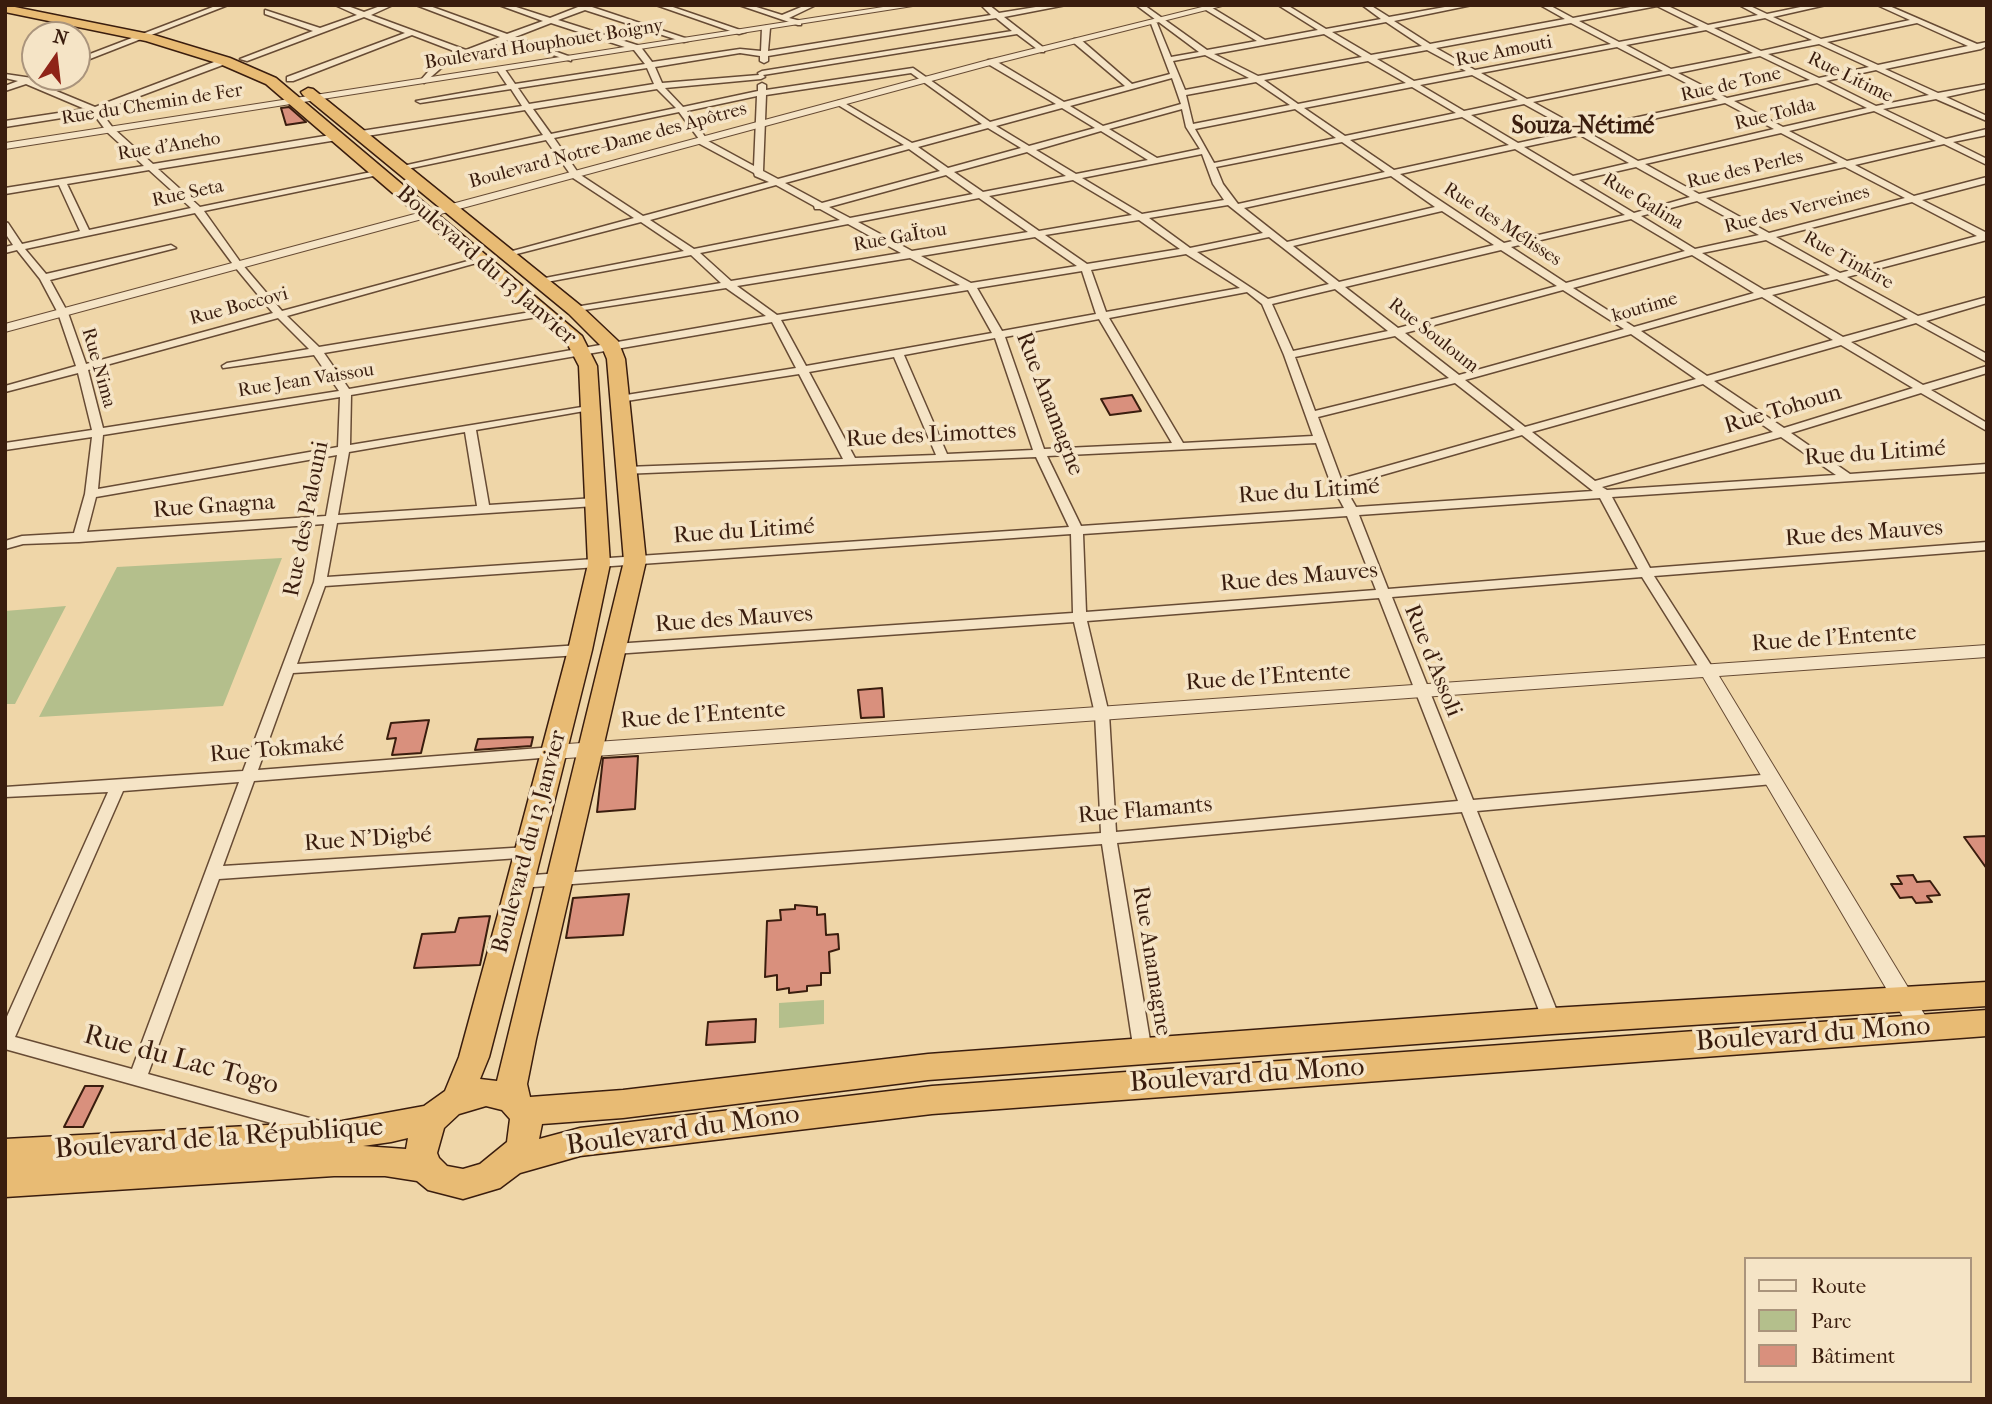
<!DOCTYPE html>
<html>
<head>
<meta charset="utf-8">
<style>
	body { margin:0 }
	#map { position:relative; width:1992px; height:1404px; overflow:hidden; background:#efd6a8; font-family:"IM FELL French Canon",serif }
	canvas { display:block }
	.frame { position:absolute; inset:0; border:7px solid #3a1d0e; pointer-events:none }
	.legend { position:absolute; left:1744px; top:1257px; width:228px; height:126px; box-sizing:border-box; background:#f5e4c6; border:2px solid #aa947c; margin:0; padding:9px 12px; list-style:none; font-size:21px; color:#3a1d0e }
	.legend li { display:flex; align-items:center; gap:14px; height:35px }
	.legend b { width:35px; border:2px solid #aa947c }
	.north { position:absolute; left:21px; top:21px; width:70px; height:70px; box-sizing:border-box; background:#f5e4c6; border:2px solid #aa947c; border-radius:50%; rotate:14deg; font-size:19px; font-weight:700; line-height:28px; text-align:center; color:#3a1d0e }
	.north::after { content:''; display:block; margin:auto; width:24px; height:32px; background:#8f2418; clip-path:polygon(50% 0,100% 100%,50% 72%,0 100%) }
</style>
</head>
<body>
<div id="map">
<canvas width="1992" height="1404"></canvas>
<div class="frame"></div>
<ul class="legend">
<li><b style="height:9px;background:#f5e4c6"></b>Route</li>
<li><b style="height:19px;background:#b4bf8c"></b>Parc</li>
<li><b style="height:19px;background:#d9907d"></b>Bâtiment</li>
</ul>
<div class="north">N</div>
</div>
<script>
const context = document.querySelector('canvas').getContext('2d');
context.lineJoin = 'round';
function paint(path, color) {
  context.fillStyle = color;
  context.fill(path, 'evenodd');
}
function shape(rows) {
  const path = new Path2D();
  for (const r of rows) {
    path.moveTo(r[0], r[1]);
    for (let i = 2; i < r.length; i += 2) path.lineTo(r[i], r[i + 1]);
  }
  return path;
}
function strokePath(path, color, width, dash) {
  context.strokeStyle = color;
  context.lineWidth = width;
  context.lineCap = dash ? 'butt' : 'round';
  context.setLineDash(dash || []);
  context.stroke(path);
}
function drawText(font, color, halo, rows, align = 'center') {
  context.font = font + ' "IM FELL French Canon",serif';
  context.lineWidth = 7;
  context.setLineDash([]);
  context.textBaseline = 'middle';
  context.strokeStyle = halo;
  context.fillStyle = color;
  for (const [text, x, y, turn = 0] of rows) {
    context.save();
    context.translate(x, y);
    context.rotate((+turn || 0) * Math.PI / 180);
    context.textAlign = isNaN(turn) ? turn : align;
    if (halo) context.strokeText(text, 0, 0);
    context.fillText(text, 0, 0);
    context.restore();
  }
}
paint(shape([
	[282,558,223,706,39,717,117,567],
	[66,606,15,704,5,704,5,611],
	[824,1000,824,1024,779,1028,779,1003]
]), '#b4bf8c');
const building = shape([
	[289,107,306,122,286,125,281,108,289,107],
	[1132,395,1141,411,1110,415,1101,399,1132,395],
	[882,688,884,717,861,718,858,690,882,688],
	[429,720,421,753,392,755,396,738,387,739,391,723,429,720],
	[533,737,531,746,475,750,478,739,533,737],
	[638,756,635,809,597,812,603,758,638,756],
	[1987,836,1987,869,1964,837,1987,836],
	[1913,875,1917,882,1930,881,1940,895,1927,896,1932,902,1916,903,1912,897,1900,898,1891,884,1902,884,1897,876,1913,875],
	[629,894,623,935,566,938,573,898,629,894],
	[795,905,817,907,817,915,825,914,826,935,838,934,839,949,829,952,830,973,821,973,821,985,807,986,807,991,789,993,789,988,777,990,777,975,765,977,767,921,781,920,780,910,795,909,795,905],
	[490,916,480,965,414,968,422,934,455,932,459,918,490,916],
	[756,1019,755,1042,706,1045,708,1022,756,1019],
	[85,1086,103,1086,83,1127,64,1127,85,1086]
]);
paint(building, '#d9907d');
strokePath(building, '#3a1d0e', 2);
const minor = shape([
	[218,5,228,5,77,64,77,59,218,5],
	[335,5,345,5,364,12,383,5,393,5,371,15,466,50,500,37,416,5,427,5,507,34,543,21,499,5,510,5,550,18,578,7,578,5,594,5,592,7,691,40,684,42,585,10,558,20,640,46,652,62,740,49,761,51,762,28,766,26,770,28,768,51,991,15,981,5,989,5,999,13,1048,5,1066,5,1004,17,1044,48,1044,52,1041,52,1017,34,763,75,765,77,761,79,665,88,683,107,758,91,758,85,762,83,766,85,766,90,913,68,990,122,1056,104,988,64,988,60,994,60,1064,102,1125,86,1074,43,1074,39,1080,39,1132,84,1170,74,1150,21,1157,23,1171,57,1199,52,1136,5,1144,5,1207,50,1257,41,1206,10,1205,8,1209,6,1265,40,1318,30,1278,5,1287,5,1326,29,1381,19,1362,5,1370,5,1389,17,1456,5,1472,5,1394,21,1430,44,1565,19,1540,5,1549,5,1573,18,1641,5,1666,5,1708,25,1758,15,1739,5,1748,5,1767,14,1810,5,1826,5,1773,17,1821,39,1910,20,1877,5,1887,5,1977,44,1987,42,1987,46,1981,49,1885,69,1938,93,1987,84,1987,88,1946,97,1987,116,1987,121,1936,99,1883,109,1946,139,1987,129,1987,135,1953,142,1987,159,1987,165,1944,144,1855,165,1914,196,1987,177,1987,183,1922,200,1987,233,1987,240,1847,277,1918,316,1987,297,1987,303,1926,321,1987,354,1987,362,1916,323,1851,342,1923,385,1987,366,1987,373,1931,390,1987,423,1987,431,1921,393,1791,433,1850,474,1987,464,1987,472,1612,497,1650,568,1987,542,1987,550,1654,576,1716,673,1709,678,1704,676,1642,577,1392,597,1473,800,1773,774,1778,775,1780,779,1778,783,1773,784,1477,811,1561,1021,1558,1026,1552,1028,1546,1026,1543,1021,1462,812,1117,843,1152,1052,1149,1057,1143,1059,1137,1057,1134,1052,1102,844,520,888,514,886,512,882,514,878,520,876,1101,833,1095,714,1074,622,614,654,607,649,614,644,1073,613,1071,534,325,586,297,664,580,645,587,650,580,655,293,673,258,770,553,747,560,752,553,757,254,781,223,866,528,847,533,849,536,853,533,857,219,879,148,1074,324,1122,327,1128,324,1134,318,1136,5,1049,5,1021,108,792,5,797,5,787,243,771,314,582,324,524,79,542,23,544,5,549,5,541,22,536,74,533,85,494,92,437,5,450,5,443,92,430,78,373,5,392,5,386,76,366,58,313,40,279,17,250,5,253,5,247,13,245,5,233,5,222,8,223,22,244,80,231,59,185,5,194,5,188,144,166,107,132,93,113,5,127,5,121,85,109,26,84,5,91,5,86,18,81,5,78,5,74,32,78,32,81,95,107,222,59,228,59,228,63,100,111,113,128,153,164,337,134,341,137,337,140,158,169,200,207,381,170,382,172,378,175,204,211,241,263,282,311,479,258,487,260,287,316,319,347,543,310,548,313,543,316,324,353,349,389,766,316,726,288,571,312,570,310,575,307,721,283,691,255,536,284,536,280,540,279,684,251,641,222,505,257,505,253,634,218,573,178,546,140,402,170,398,167,543,135,525,110,361,137,357,134,361,131,522,106,511,89,420,103,416,101,507,85,497,70,498,68,504,68,515,84,645,64,634,50,551,23,515,37,571,57,571,61,508,40,456,60,440,69,424,83,420,81,434,65,459,53,412,35,293,81,287,81,287,77,405,33,364,17,247,61,240,59,313,31,265,14,265,10,320,28,357,15,335,5],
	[1657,6,1699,27,1619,42,1579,21,1657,6],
	[996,18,1012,31,762,71,758,73,759,75,662,83,655,67,740,53,760,56,760,61,764,63,768,61,768,56,996,18],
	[1765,18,1812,40,1761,51,1714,28,1765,18],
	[1386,22,1422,46,1371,55,1332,32,1386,22],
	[1571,23,1611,44,1475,70,1436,48,1571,23],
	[1917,23,1968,46,1878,65,1827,42,1917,23],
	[1706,30,1753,53,1671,69,1626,45,1706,30],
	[1324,34,1362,57,1258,76,1214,54,1324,34],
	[1819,44,1869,67,1819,78,1768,54,1819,44],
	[1617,47,1663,71,1527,99,1481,73,1617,47],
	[1427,50,1466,71,1414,81,1377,59,1427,50],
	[1205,55,1249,78,1185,90,1173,61,1205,55],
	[1760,56,1810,80,1727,98,1678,73,1760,56],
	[1368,61,1406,83,1298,104,1264,80,1368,61],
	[647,68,654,84,529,104,518,88,647,68],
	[1876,70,1929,95,1876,106,1826,81,1876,70],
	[911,73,982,124,912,143,841,101,838,101,838,105,904,145,778,179,763,171,766,95,911,73],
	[1669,74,1718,100,1582,129,1533,102,1669,74],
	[1472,75,1518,100,1464,111,1420,85,1472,75],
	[1172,78,1181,104,1103,126,1070,106,1172,78],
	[1256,82,1290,105,1193,124,1186,95,1256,82],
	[1817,83,1867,108,1783,127,1734,101,1817,83],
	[1412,87,1456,113,1345,136,1304,108,1412,87],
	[657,89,676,108,551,134,533,109,657,89],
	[757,96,754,166,708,141,687,111,757,96],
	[1725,103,1774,129,1638,161,1589,133,1725,103],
	[1524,104,1573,131,1518,143,1471,115,1524,104],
	[1062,108,1095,128,1029,146,996,126,1062,108],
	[1182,109,1186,127,1200,149,1157,158,1109,129,1182,109],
	[1295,109,1336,138,1214,163,1195,129,1295,109],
	[1874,111,1936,141,1847,161,1789,131,1874,111],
	[679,112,699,139,698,143,754,173,755,176,769,182,643,216,579,174,554,138,679,112],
	[1462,117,1509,145,1394,170,1350,140,1462,117],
	[988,128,1021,148,948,168,918,147,988,128],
	[1101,131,1148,160,1076,174,1036,150,1101,131],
	[1781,133,1838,163,1699,194,1645,164,1781,133],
	[1580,135,1629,163,1573,176,1524,147,1580,135],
	[1342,142,1385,172,1238,204,1223,184,1216,167,1342,142],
	[909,149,940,171,822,203,785,183,909,149],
	[1515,149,1568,181,1625,215,1504,243,1400,174,1515,149],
	[1027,152,1066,176,983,192,954,172,1027,152],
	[1202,154,1213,184,1224,200,1142,214,1082,178,1202,154],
	[1636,167,1690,197,1634,213,1579,180,1636,167],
	[1845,167,1905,198,1769,233,1706,198,1845,167],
	[149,170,191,208,89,230,67,184,149,170],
	[946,175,973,194,850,218,829,207,946,175],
	[1391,176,1435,207,1287,242,1244,208,1391,176],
	[1073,180,1132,215,1039,231,989,196,1073,180],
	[776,185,814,206,815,209,820,209,840,220,694,249,650,220,776,185],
	[979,198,1028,232,912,251,858,222,979,198],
	[1697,201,1759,235,1695,249,1641,216,1697,201],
	[1912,202,1977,236,1840,273,1776,237,1912,202],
	[1228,205,1263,233,1190,248,1149,218,1228,205],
	[1442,211,1494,245,1339,282,1293,246,1442,211],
	[195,213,235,267,273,313,86,364,68,313,50,280,176,248,171,245,46,274,25,249,195,213],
	[1631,219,1685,251,1566,283,1511,247,1631,219],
	[1139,220,1180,249,1087,264,1045,235,1139,220],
	[848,224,901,253,731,281,700,253,848,224],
	[1035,237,1077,266,971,283,921,256,1035,237],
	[1269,237,1282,247,1329,284,1268,299,1197,252,1269,237],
	[1766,240,1830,275,1764,290,1702,253,1766,240],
	[1501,250,1557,286,1398,328,1345,287,1501,250],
	[1186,254,1240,288,1106,312,1091,270,1186,254],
	[1692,255,1754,293,1634,327,1573,288,1692,255],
	[910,258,960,285,777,315,737,286,910,258],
	[1082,271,1096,314,1002,331,977,288,1082,271],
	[1837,279,1908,319,1843,337,1772,295,1837,279],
	[1335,289,1388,331,1293,351,1272,304,1335,289],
	[968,290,992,333,806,366,781,320,968,290],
	[1563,290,1624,329,1459,375,1405,333,1563,290],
	[1247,292,1262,304,1284,355,1313,436,1183,443,1109,318,1247,292],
	[1762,297,1833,340,1707,376,1641,331,1762,297],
	[278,318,309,349,227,363,222,366,223,368,314,355,339,391,103,428,88,370,278,318],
	[1099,319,1172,443,1044,449,1005,337,1099,319],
	[772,322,796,368,620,396,614,399,620,402,799,374,843,459,626,467,620,471,622,474,1036,457,1069,527,327,577,337,523,595,506,601,502,595,498,489,505,476,430,590,410,594,409,594,405,350,445,351,395,772,322],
	[1631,334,1696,379,1525,427,1465,380,1631,334],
	[1395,336,1449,378,1315,411,1295,357,1395,336],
	[995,338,1033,450,947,454,904,355,995,338],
	[1841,345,1913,388,1784,428,1714,381,1841,345],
	[894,357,936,455,855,458,809,372,894,357],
	[1455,383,1515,430,1341,479,1318,417,1455,383],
	[1703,384,1773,432,1595,481,1532,432,1703,384],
	[340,397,338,447,98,489,103,435,340,397],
	[465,432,477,506,338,515,349,452,465,432],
	[1522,435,1593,491,1356,507,1344,486,1522,435],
	[1781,437,1836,475,1607,490,1602,487,1781,437],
	[1316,443,1331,484,1344,508,1081,526,1047,456,1316,443],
	[337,455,326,516,87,532,96,497,337,455],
	[1600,498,1638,569,1388,589,1359,515,1600,498],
	[1347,516,1376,590,1086,612,1083,534,1347,516],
	[1379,598,1458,801,1116,832,1109,714,1087,621,1379,598],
	[239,782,132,1069,15,1037,123,791,239,782],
	[656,5,667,5,746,32,739,34,656,5],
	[739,5,750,5,782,15,806,5,816,5,789,18,801,21,801,25,798,25,739,5]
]);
const tertiary = shape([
	[896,5,919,5,5,149,5,143,896,5],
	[1210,5,1226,5,994,64,5,332,5,324,988,60,1210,5],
	[1987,645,1987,657,1719,676,1929,1022,1932,1028,1929,1034,1921,1037,1913,1034,1703,677,553,759,547,757,544,752,547,747,553,745,1987,645]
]);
const trunk = shape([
	[5,5,154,35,230,58,276,78,582,336,597,366,610,564,592,650,528,907,489,1057,480,1079,497,1081,624,561,607,359,602,347,569,314,303,95,301,92,308,88,313,89,581,306,618,341,625,359,646,561,536,1039,527,1084,530,1097,623,1090,928,1054,1552,1008,1987,982,1987,1006,1552,1034,928,1080,623,1118,542,1124,539,1139,580,1128,932,1086,1987,1010,1987,1036,932,1114,580,1156,520,1173,500,1188,463,1199,428,1190,417,1181,385,1176,334,1176,5,1197,5,1139,342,1121,424,1106,445,1091,459,1057,500,907,568,650,588,564,579,366,567,343,266,84,220,64,146,41,5,12,5,5],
	[486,1106,502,1110,510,1119,507,1142,480,1164,463,1169,447,1166,439,1158,437,1153,444,1128,459,1114,486,1106],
	[408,1138,406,1149,363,1146,391,1142,408,1138]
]);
strokePath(minor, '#674b34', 3);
strokePath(tertiary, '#674b34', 2);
strokePath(trunk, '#3a1d0e', 3);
paint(minor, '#f5e4c6');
paint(tertiary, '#f5e4c6');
paint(trunk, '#e8bb74');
drawText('19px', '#3a1d0e', '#f5e4c6', [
	["Boulevard Houphouet Boigny",544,45,-9],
	["Rue Amouti",1504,52,-11],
	["Rue Litime",1850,78,26],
	["Rue de Tone",1731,85,-13],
	["Rue du Chemin de Fer",152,105,-9],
	["Rue Tolda",1775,115,-14],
	["Boulevard Notre-Dame des Apôtres",608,146,-15],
	["Rue d'Aneho",169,147,-9],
	["Rue des Perles",1745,170,-13],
	["Rue Seta",188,194,-12],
	["Rue Galina",1643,202,31],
	["Rue des Verveines",1797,210,-14],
	["Rue des Mélisses",1502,225,33],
	["Rue GaÏtou",900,238,-10],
	["Rue Tinkire",1848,261,29],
	["Rue Boccovi",239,307,-15],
	["koutime",1645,308,-16],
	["Rue Souloum",1433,336,38],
	["Rue Nima",98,368,74],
	["Rue Jean Vaissou",306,381,-9]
]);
drawText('23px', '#3a1d0e', '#f5e4c6', [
	["Boulevard du 13 Janvier",486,266,41],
	["Rue Anamagne",1049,404,69],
	["Rue Tohoun",1783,410,-17],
	["Rue des Limottes",931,436,-3],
	["Rue du Litimé",1875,454,-4],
	["Rue du Litimé",1309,492,-4],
	["Rue Gnagna",214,507,-4],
	["Rue des Palouni",307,519,-79],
	["Rue du Litimé",744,532,-4],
	["Rue des Mauves",1864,534,-4],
	["Rue des Mauves",1299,578,-5],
	["Rue des Mauves",734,620,-4],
	["Rue de l'Entente",1834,639,-4],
	["Rue d'Assoli",1432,661,68],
	["Rue de l'Entente",1268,678,-4],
	["Rue de l'Entente",703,716,-4],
	["Rue Tokmaké",277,750,-5],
	["Rue Flamants",1145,811,-5],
	["Rue N'Digbé",368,840,-4],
	["Boulevard du 13 Janvier",530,842,-75],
	["Rue Anamagne",1151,961,81]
]);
drawText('bold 24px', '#3a1d0e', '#f5e4c6', [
	["Souza-Nétimé",1583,127]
]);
drawText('28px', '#3a1d0e', '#f5e4c6', [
	["Boulevard du Mono",1813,1035,-4],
	["Rue du Lac Togo",181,1061,15],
	["Boulevard du Mono",1247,1076,-4],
	["Boulevard du Mono",683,1131,-8],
	["Boulevard de la République",219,1139,-4]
]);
</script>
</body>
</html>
